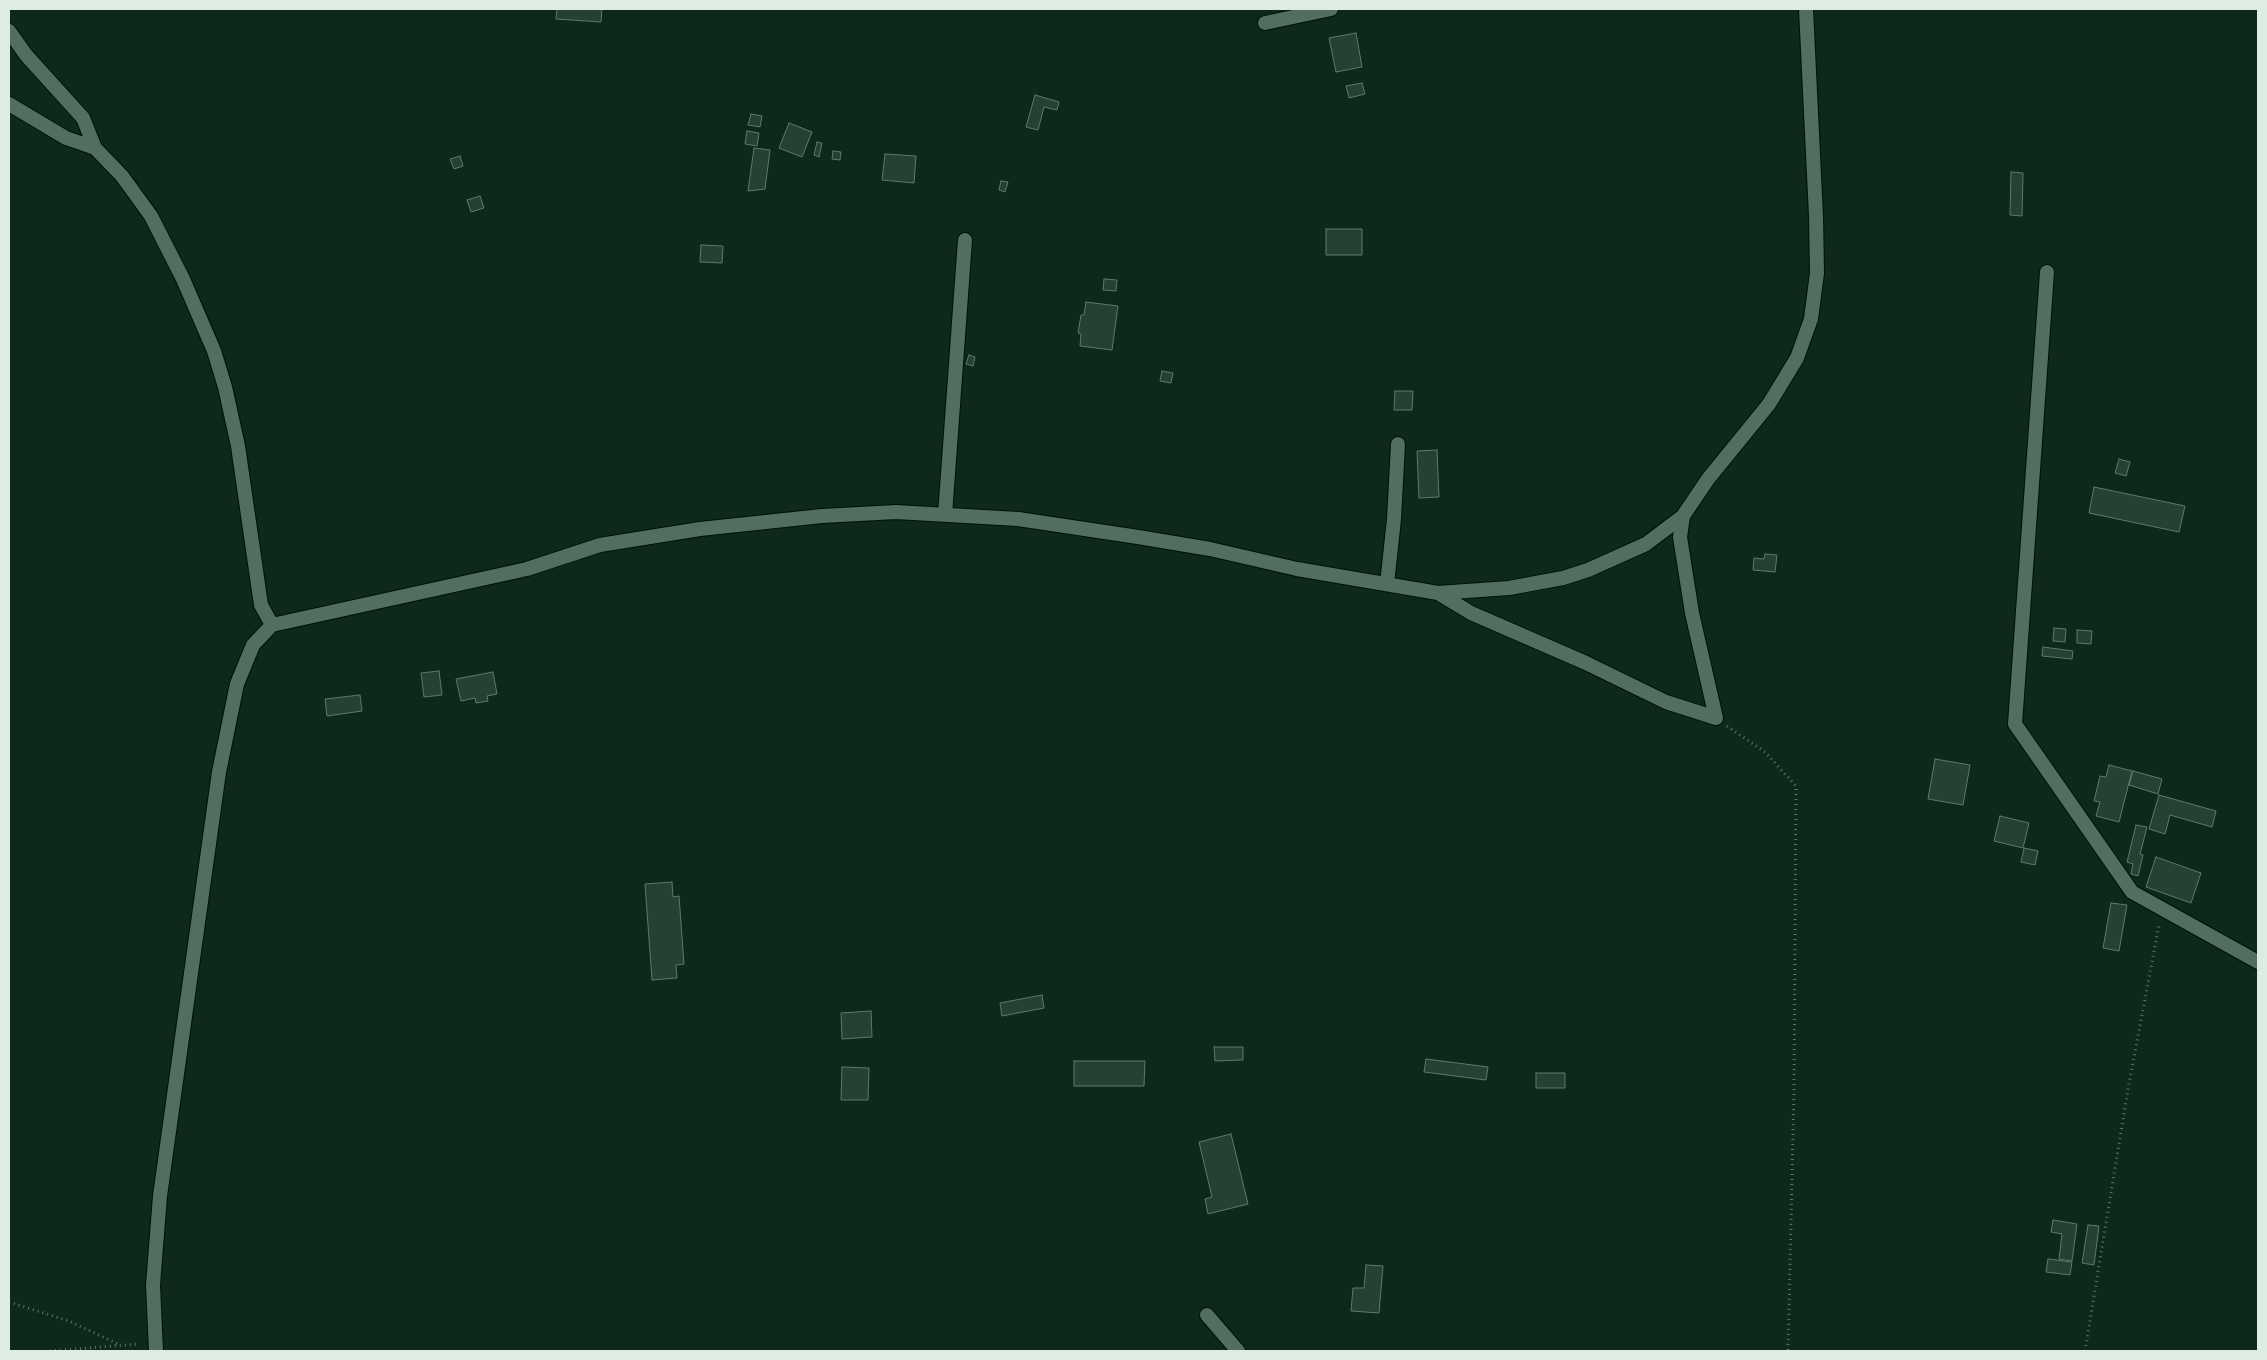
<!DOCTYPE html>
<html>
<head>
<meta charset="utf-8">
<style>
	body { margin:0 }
	#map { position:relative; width:2267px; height:1360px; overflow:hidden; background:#0e281b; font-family:Signika,sans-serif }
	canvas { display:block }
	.frame { position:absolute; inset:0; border:10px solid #ddede3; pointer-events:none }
</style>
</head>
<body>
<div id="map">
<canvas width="2267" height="1360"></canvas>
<div class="frame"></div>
</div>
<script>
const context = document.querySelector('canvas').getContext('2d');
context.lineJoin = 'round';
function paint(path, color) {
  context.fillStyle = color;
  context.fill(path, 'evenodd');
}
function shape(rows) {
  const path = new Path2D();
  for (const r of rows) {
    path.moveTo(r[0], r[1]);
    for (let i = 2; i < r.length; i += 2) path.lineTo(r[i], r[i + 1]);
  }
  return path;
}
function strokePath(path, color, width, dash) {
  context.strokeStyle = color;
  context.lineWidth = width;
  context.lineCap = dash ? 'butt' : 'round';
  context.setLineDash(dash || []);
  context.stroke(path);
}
const building = shape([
	[557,9,602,9,601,22,556,19,557,9],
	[1356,33,1362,67,1336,72,1329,38,1356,33],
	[1362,83,1365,94,1349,98,1346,86,1362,83],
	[1035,95,1059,102,1057,110,1044,107,1038,130,1026,127,1035,95],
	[751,114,762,116,760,127,748,125,751,114],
	[789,123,812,132,802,157,779,148,789,123],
	[747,131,759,133,757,146,745,144,747,131],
	[817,142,822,143,819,157,814,155,817,142],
	[754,148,770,150,765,189,748,191,754,148],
	[833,151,841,152,840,160,832,159,833,151],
	[885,154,916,156,914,183,882,180,885,154],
	[460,156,463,166,454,169,450,159,460,156],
	[2011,172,2023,173,2022,216,2010,215,2011,172],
	[1001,181,1008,182,1005,192,999,190,1001,181],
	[480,196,484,208,471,212,467,200,480,196],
	[1326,229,1362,229,1362,255,1326,255,1326,229],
	[701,245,723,246,722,263,700,262,701,245],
	[1104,279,1117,280,1116,291,1103,290,1104,279],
	[1086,302,1118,306,1112,350,1080,346,1081,334,1078,333,1081,315,1084,315,1086,302],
	[969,355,975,357,973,366,966,364,969,355],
	[1162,371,1173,373,1171,383,1160,381,1162,371],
	[1395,391,1413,391,1412,410,1394,410,1395,391],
	[1437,450,1439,497,1419,498,1417,451,1437,450],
	[2119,459,2130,462,2126,476,2115,473,2119,459],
	[2094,487,2185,506,2179,532,2089,513,2094,487],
	[1765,554,1777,555,1775,572,1753,570,1754,558,1764,559,1765,554],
	[2054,628,2066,629,2065,642,2053,641,2054,628],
	[2077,630,2092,631,2091,644,2077,643,2077,630],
	[2043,647,2073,651,2072,659,2042,656,2043,647],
	[439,671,442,695,424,697,421,673,439,671],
	[493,672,497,694,487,696,488,701,476,703,475,698,461,701,456,679,493,672],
	[360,695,362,711,327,716,325,699,360,695],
	[1935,759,1970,765,1963,805,1928,799,1935,759],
	[2109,765,2132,771,2119,822,2096,816,2100,802,2094,801,2100,776,2106,777,2109,765],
	[2133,771,2162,779,2158,794,2129,785,2133,771],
	[2159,795,2216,811,2212,827,2170,815,2165,834,2149,829,2159,795],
	[2000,816,2029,823,2023,848,1994,841,2000,816],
	[2136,825,2147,827,2140,854,2143,855,2138,876,2131,874,2133,864,2127,862,2136,825],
	[2024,848,2038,851,2035,865,2021,862,2024,848],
	[2156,857,2201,873,2191,903,2146,887,2156,857],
	[672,882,673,897,679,896,684,964,676,965,677,978,652,980,645,884,672,882],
	[2111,903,2127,905,2119,951,2103,948,2111,903],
	[1042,995,1044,1008,1002,1016,1000,1003,1042,995],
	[871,1011,872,1037,842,1039,841,1013,871,1011],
	[1214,1047,1243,1047,1243,1060,1215,1061,1214,1047],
	[1426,1059,1488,1067,1486,1080,1424,1072,1426,1059],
	[1074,1061,1145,1061,1144,1086,1074,1086,1074,1061],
	[842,1067,869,1068,868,1100,841,1100,842,1067],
	[1536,1073,1565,1073,1565,1088,1536,1088,1536,1073],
	[1231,1134,1248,1204,1208,1214,1205,1199,1212,1197,1199,1142,1231,1134],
	[2053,1220,2077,1224,2072,1261,2059,1259,2062,1234,2051,1232,2053,1220],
	[2088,1225,2099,1226,2094,1265,2082,1263,2088,1225],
	[2048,1259,2072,1262,2070,1275,2046,1272,2048,1259],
	[1366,1265,1383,1266,1379,1313,1351,1311,1353,1288,1364,1288,1366,1265]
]);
paint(building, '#264132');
strokePath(building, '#5e7a6a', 1);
const minor = shape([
	[1265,23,1331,9],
	[9,31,26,55,83,118,95,148,122,176,151,216,183,279,214,351,225,387,238,446,261,605,272,625],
	[9,104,66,138,95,148],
	[2047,272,2015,724,2132,892,2258,962],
	[945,515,965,240],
	[1683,516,1680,537,1692,613,1716,718],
	[1387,584,1394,519,1398,444],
	[1438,593,1471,613,1586,663,1666,702,1716,718],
	[1207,1315,1238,1351],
	[156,1351,153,1285,160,1196,219,772,237,684,253,645,272,625,527,569,600,545,700,529,822,516,896,512,1018,519,1138,537,1210,549,1297,569,1438,593,1509,588,1563,578,1588,570,1646,544,1683,516,1708,479,1769,404,1797,358,1811,319,1817,273,1816,216,1806,9]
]);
strokePath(minor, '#001106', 16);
strokePath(shape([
	[1727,726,1765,752,1796,786,1794,1089,1788,1351],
	[9,1302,69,1321,118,1344],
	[50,1351,139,1344],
	[2085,1351,2128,1089,2159,925]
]), '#60766a', 3, [1, 4]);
strokePath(minor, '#526e5e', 14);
</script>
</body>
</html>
